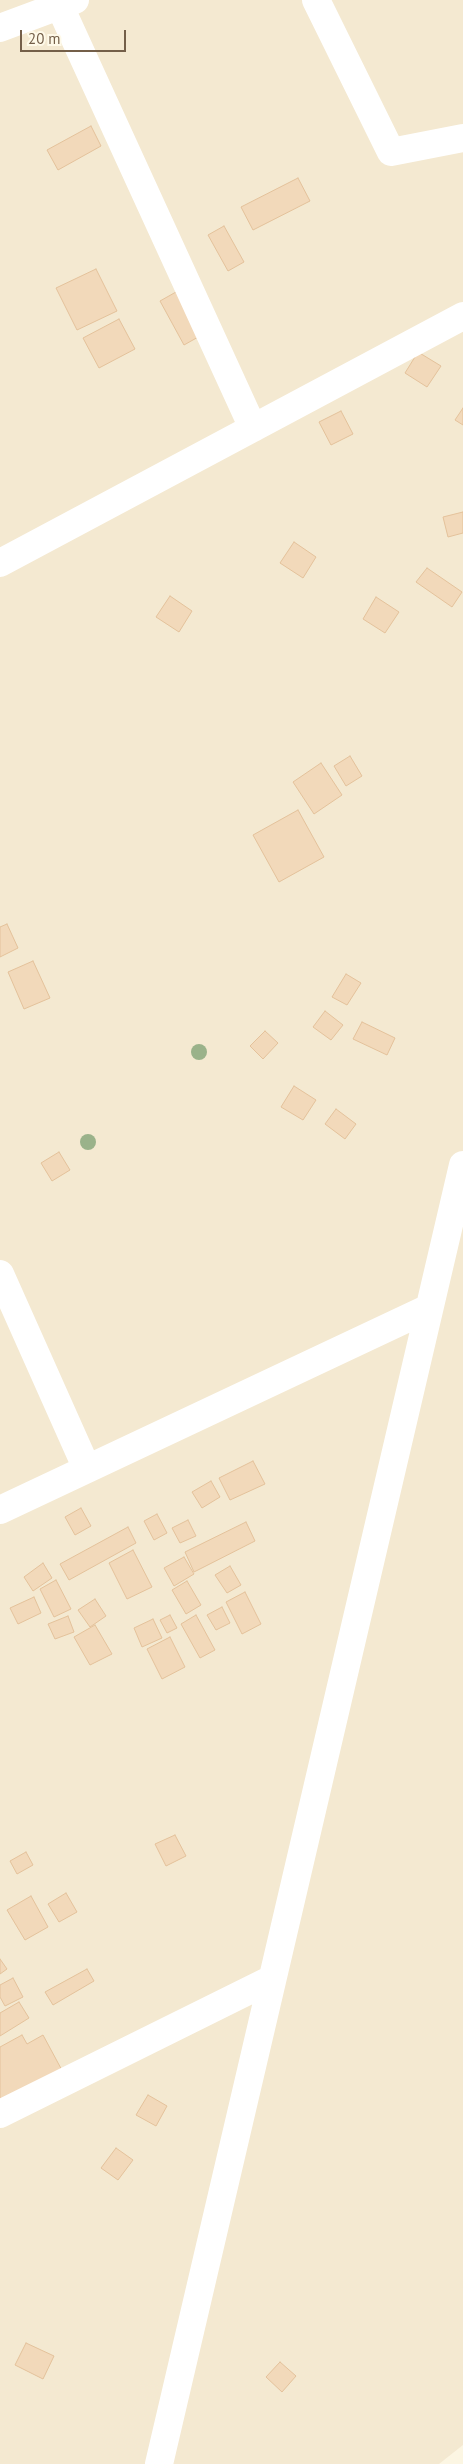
<!DOCTYPE html>
<html>
<head>
<meta charset="utf-8">
<style>
	body { margin:0 }
	#map { position:relative; width:463px; height:2464px; overflow:hidden; background:#fcf6e3; font-family:"PT Sans",sans-serif }
	canvas { display:block }
	.scale { position:absolute; left:20px; top:30px; width:106px; height:22px; box-sizing:border-box; border:2px solid #745f49; border-top:0; padding-left:6px; font-size:15px; line-height:18px; white-space:nowrap; color:#745f49; -webkit-text-stroke:4px #fffae9; paint-order:stroke }
</style>
</head>
<body>
<div id="map">
<canvas width="463" height="2464"></canvas>
<div class="scale">20 m</div>
</div>
<script>
const context = document.querySelector('canvas').getContext('2d');
context.lineJoin = 'round';
function paint(path, color) {
  context.fillStyle = color;
  context.fill(path, 'evenodd');
}
function shape(rows) {
  const path = new Path2D();
  for (const r of rows) {
    path.moveTo(r[0], r[1]);
    for (let i = 2; i < r.length; i += 2) path.lineTo(r[i], r[i + 1]);
  }
  return path;
}
function strokePath(path, color, width, dash) {
  context.strokeStyle = color;
  context.lineWidth = width;
  context.lineCap = dash ? 'butt' : 'round';
  context.setLineDash(dash || []);
  context.stroke(path);
}
paint(shape([
	[0,0,463,0,463,2445,439,2464,0,2464]
]), '#f4e9d1');
const building = shape([
	[91,126,101,146,58,170,47,150,91,126],
	[298,178,310,201,253,230,241,207,298,178],
	[224,226,244,262,228,271,208,235,224,226],
	[96,269,117,311,77,330,56,288,96,269],
	[176,292,200,336,184,345,160,301,176,292],
	[119,319,135,349,99,368,83,338,119,319],
	[418,352,441,366,427,387,405,373,418,352],
	[463,408,463,425,455,420,463,408],
	[341,411,353,434,331,445,319,422,341,411],
	[463,512,463,533,448,537,443,517,463,512],
	[294,542,316,557,303,578,280,563,294,542],
	[427,568,462,592,452,607,416,582,427,568],
	[170,596,192,611,179,632,156,617,170,596],
	[376,597,399,612,385,633,363,619,376,597],
	[350,756,362,776,346,786,334,766,350,756],
	[321,763,342,795,314,814,293,782,321,763],
	[298,810,324,857,279,882,253,835,298,810],
	[7,924,18,948,0,957,0,927,7,924],
	[33,961,50,998,24,1009,8,972,33,961],
	[346,974,361,983,347,1005,332,997,346,974],
	[325,1011,343,1025,331,1040,313,1027,325,1011],
	[362,1022,395,1038,387,1055,353,1039,362,1022],
	[265,1031,278,1043,263,1059,250,1046,265,1031],
	[294,1086,316,1100,303,1120,281,1107,294,1086],
	[336,1109,356,1124,345,1139,325,1124,336,1109],
	[59,1152,70,1170,52,1181,41,1163,59,1152],
	[253,1461,265,1484,230,1500,219,1478,253,1461],
	[211,1481,220,1497,202,1508,192,1492,211,1481],
	[81,1508,91,1526,75,1535,65,1517,81,1508],
	[157,1514,167,1533,154,1540,144,1521,157,1514],
	[188,1520,196,1536,180,1543,172,1528,188,1520],
	[246,1522,255,1541,194,1572,185,1552,246,1522],
	[128,1527,136,1543,69,1580,60,1564,128,1527],
	[133,1550,152,1587,127,1599,109,1563,133,1550],
	[184,1557,194,1574,174,1586,164,1568,184,1557],
	[43,1563,52,1578,33,1591,24,1577,43,1563],
	[230,1566,241,1585,227,1593,215,1575,230,1566],
	[56,1580,71,1609,54,1617,40,1589,56,1580],
	[187,1581,201,1605,186,1614,172,1590,187,1581],
	[245,1592,261,1624,242,1634,226,1602,245,1592],
	[34,1597,41,1613,18,1624,10,1608,34,1597],
	[95,1599,106,1616,90,1627,78,1610,95,1599],
	[222,1607,230,1623,216,1630,207,1615,222,1607],
	[170,1615,177,1628,167,1633,160,1620,170,1615],
	[196,1615,215,1650,200,1658,181,1624,196,1615],
	[68,1616,74,1632,55,1639,48,1624,68,1616],
	[153,1619,162,1638,142,1647,134,1628,153,1619],
	[95,1625,112,1654,90,1665,74,1637,95,1625],
	[170,1637,185,1667,162,1679,147,1649,170,1637],
	[175,1835,186,1856,166,1866,155,1844,175,1835],
	[26,1852,33,1865,17,1874,10,1861,26,1852],
	[66,1893,77,1912,59,1922,48,1904,66,1893],
	[31,1896,48,1927,25,1940,7,1910,31,1896],
	[0,1959,7,1969,0,1974,0,1959],
	[87,1969,94,1981,53,2005,45,1992,87,1969],
	[13,1978,23,1997,5,2006,0,1997,0,1985,13,1978],
	[19,2002,29,2018,0,2036,0,2013,19,2002],
	[22,2035,27,2044,43,2035,64,2074,0,2101,0,2047,22,2035],
	[148,2095,167,2106,156,2126,136,2115,148,2095],
	[116,2148,133,2160,118,2180,101,2168,116,2148],
	[26,2343,54,2356,43,2379,15,2365,26,2343],
	[280,2362,296,2376,282,2392,266,2377,280,2362]
]);
paint(building, '#f2d9ba');
strokePath(building, '#e4c29b', 1);
strokePath(shape([
	[57,0,253,428],
	[316,0,391,152,463,138],
	[0,28,75,0],
	[0,563,463,316],
	[0,1274,87,1469],
	[0,1510,429,1308],
	[0,2114,272,1979],
	[159,2464,463,1165]
]), '#fff', 28);
context.fillStyle = '#9ab28a';
for (const [x, y] of [
	[199,1052],
	[88,1142]
]) {
  context.beginPath();
  context.arc(x, y, 8, 0, 2 * Math.PI);
  context.fill();
}
</script>
</body>
</html>
